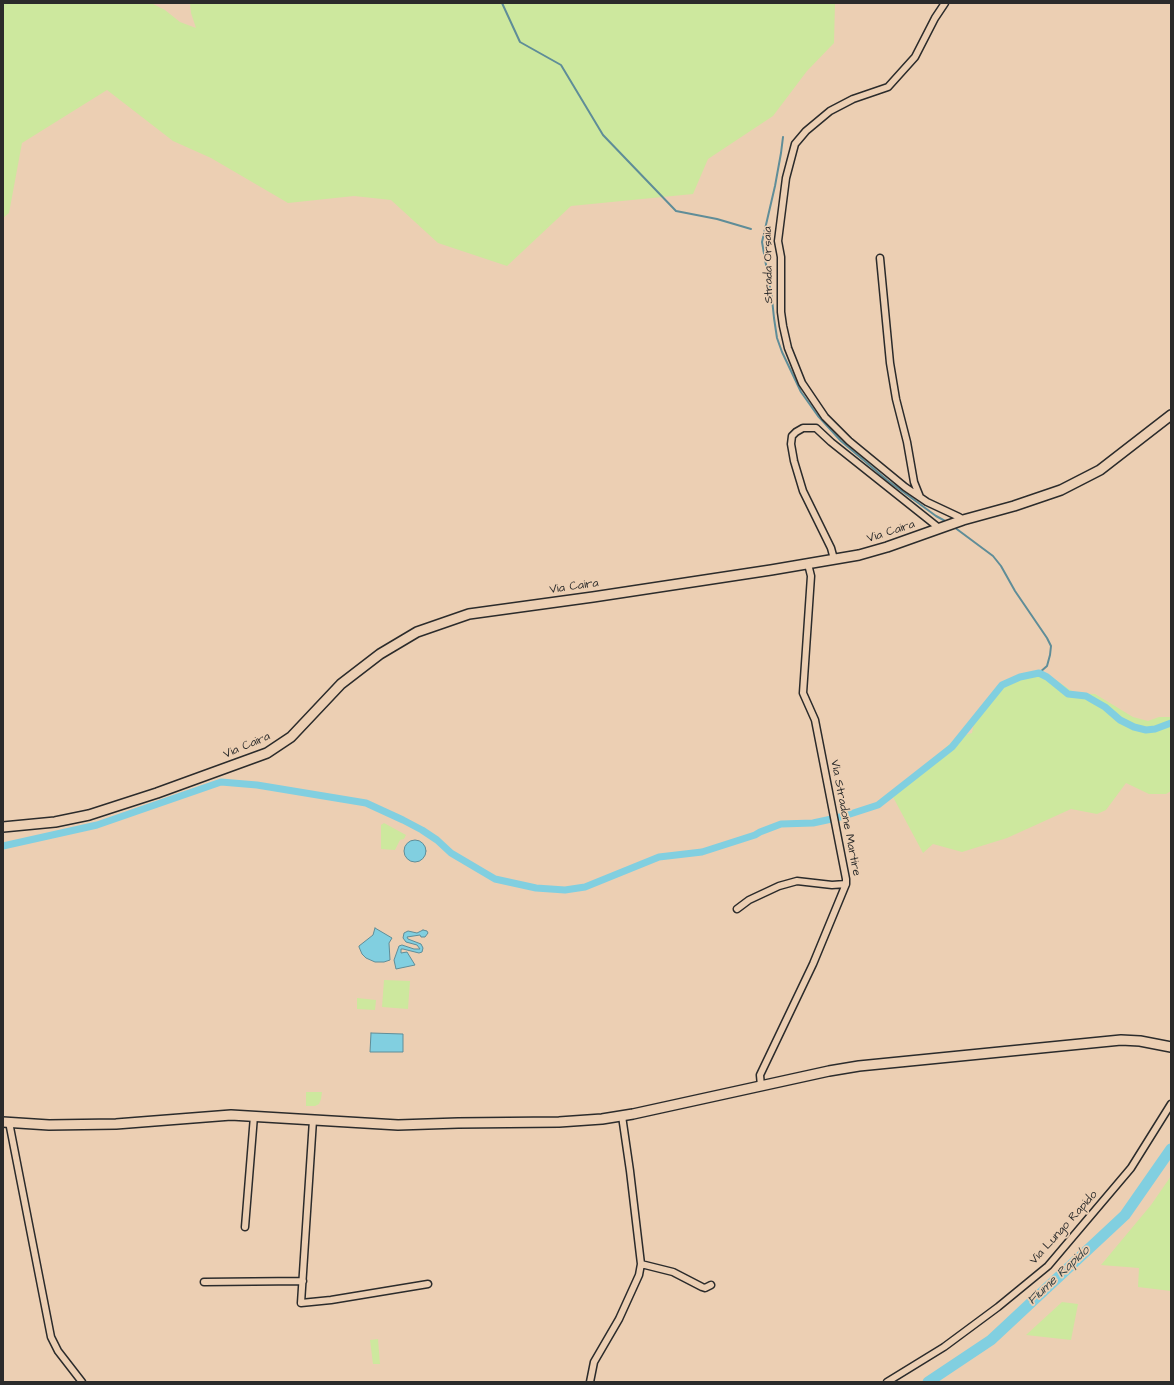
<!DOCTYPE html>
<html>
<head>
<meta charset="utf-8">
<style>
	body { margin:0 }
	#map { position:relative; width:1174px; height:1385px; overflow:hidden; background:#eccfb3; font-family:"Architects Daughter",sans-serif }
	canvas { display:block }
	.frame { position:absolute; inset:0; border:4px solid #2b2b2b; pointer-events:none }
</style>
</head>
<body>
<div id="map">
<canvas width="1174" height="1385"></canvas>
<div class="frame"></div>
</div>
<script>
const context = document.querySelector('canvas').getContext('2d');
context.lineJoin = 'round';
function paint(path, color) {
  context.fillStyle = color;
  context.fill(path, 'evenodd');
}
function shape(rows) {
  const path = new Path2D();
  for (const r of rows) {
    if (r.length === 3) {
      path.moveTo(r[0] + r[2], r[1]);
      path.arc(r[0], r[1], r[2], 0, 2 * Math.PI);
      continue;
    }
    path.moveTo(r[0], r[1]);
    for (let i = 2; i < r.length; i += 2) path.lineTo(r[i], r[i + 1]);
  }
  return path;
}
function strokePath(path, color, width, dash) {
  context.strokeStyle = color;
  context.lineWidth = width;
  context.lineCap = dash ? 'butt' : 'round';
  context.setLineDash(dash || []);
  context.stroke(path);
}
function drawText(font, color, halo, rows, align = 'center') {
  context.font = font + ' "Architects Daughter",sans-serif';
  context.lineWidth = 3.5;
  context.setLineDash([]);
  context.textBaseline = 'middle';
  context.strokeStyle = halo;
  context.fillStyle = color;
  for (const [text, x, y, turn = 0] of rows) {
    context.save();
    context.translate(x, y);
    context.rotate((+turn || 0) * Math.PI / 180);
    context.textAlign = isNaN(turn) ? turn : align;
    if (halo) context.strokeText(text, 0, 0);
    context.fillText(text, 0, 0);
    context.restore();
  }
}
paint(shape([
	[3,3,154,3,153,4,165,10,180,22,196,28,191,13,190,3,835,3,834,43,807,71,773,116,708,159,693,194,571,206,507,266,438,243,391,200,354,196,288,203,211,158,173,141,107,90,22,143,9,213,3,218],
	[1047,674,1075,693,1095,694,1133,717,1148,721,1159,717,1171,717,1171,791,1166,794,1149,794,1126,783,1106,810,1097,814,1071,809,1007,838,962,852,933,844,923,853,893,797,957,737,972,733,976,712,1009,682],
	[384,823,406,835,404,839,400,840,395,850,381,849,381,825],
	[384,980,410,981,408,1009,382,1007],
	[357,998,376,1000,375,1010,357,1009],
	[306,1092,322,1092,321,1099,319,1104,315,1106,306,1106],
	[1171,1176,1171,1291,1138,1287,1139,1268,1101,1265,1151,1205],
	[1062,1302,1078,1304,1071,1340,1026,1335],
	[378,1339,380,1364,373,1364,370,1340]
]), '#cde89e');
const water = shape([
	[415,851,11],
	[375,928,392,938,389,943,390,960,384,962,375,962,366,958,362,954,359,947,359,946,373,935,375,928],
	[423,930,427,931,428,933,425,937,421,937,420,935,407,937,408,939,421,944,423,948,422,952,419,953,403,949,401,949,401,953,407,952,415,965,396,969,394,960,399,946,402,945,414,949,420,949,417,945,406,942,403,938,404,933,408,931,417,933,423,930],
	[371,1033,403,1034,403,1052,370,1052,371,1033]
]);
paint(water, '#81cfe0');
strokePath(water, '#5f8d98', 1);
strokePath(shape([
	[502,3,520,42,561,65,603,135,676,211,717,219,751,229],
	[783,137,781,153,775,186,762,242,772,299,774,318,777,338,782,352,801,392,818,416,841,441,887,480,936,516,947,522],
	[954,527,993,556,1001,566,1015,591,1047,638,1051,646,1050,655,1047,666,1039,673]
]), '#5f8d98', 2);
strokePath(shape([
	[3,846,97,825,221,782,257,785,366,803,403,820,422,830,437,840,451,853,495,879,536,888,565,890,585,887,659,857,702,852,755,835,760,832,781,824,813,823,827,820,844,816,878,805,952,747,1002,685,1020,677,1039,673,1047,677,1068,694,1086,696,1091,699,1105,707,1120,720,1134,727,1146,730,1155,729,1171,723]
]), '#81cfe0', 7);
strokePath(shape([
	[928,1382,991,1340,1125,1215,1171,1149]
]), '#81cfe0', 11);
const street = shape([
	[945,3,935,18,915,57,888,87,853,99,830,111,806,131,795,144,786,178,778,241,781,257,781,312,783,326,788,348,802,383,825,417,849,441,905,487,927,502,959,517,963,520],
	[880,258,890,363,896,399,907,442,914,482,920,497],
	[834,559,831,548,803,491,794,461,791,444,792,436,796,432,803,428,816,428,831,442,939,528],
	[737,909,749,900,779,886,797,881,832,885,846,884],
	[761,1086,760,1075,813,964,846,884,846,879,815,720,803,693,811,576,808,564],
	[313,1120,301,1303,331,1300,428,1284],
	[9,1122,51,1337,58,1351,82,1382],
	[245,1227,254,1116],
	[641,1264,673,1272,702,1287,705,1288,711,1285],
	[204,1282,303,1281],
	[590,1382,594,1362,619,1319,639,1275,641,1264,630,1171,622,1116],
	[887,1382,944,1347,998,1307,1048,1266,1131,1168,1171,1104]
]);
const secondary = shape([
	[3,827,55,822,89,815,157,793,267,753,291,737,341,684,380,654,417,632,469,614,593,597,771,570,859,555,887,547,963,520,1014,506,1061,490,1100,470,1171,415],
	[3,1122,49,1125,116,1124,231,1115,398,1125,458,1123,559,1122,602,1119,633,1114,829,1071,859,1066,1121,1040,1140,1041,1171,1047]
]);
strokePath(street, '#2b2b2b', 9);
strokePath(secondary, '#2b2b2b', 12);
strokePath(street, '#eccfb3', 6);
strokePath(secondary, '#eccfb3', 9);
drawText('12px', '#2b2b2b', '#eccfb3', [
	["Strada Orsaia",769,265,-91],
	["Via Caira",891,532,-18],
	["Via Caira",574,587,-8],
	["Via Caira",247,746,-23],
	["Via Stradone Martire",845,818,79],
	["Via Lungo Rapido",1064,1228,-48]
]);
drawText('italic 13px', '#384446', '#eccfb3', [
	["Fiume Rapido",1059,1276,-43]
]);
</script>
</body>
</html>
